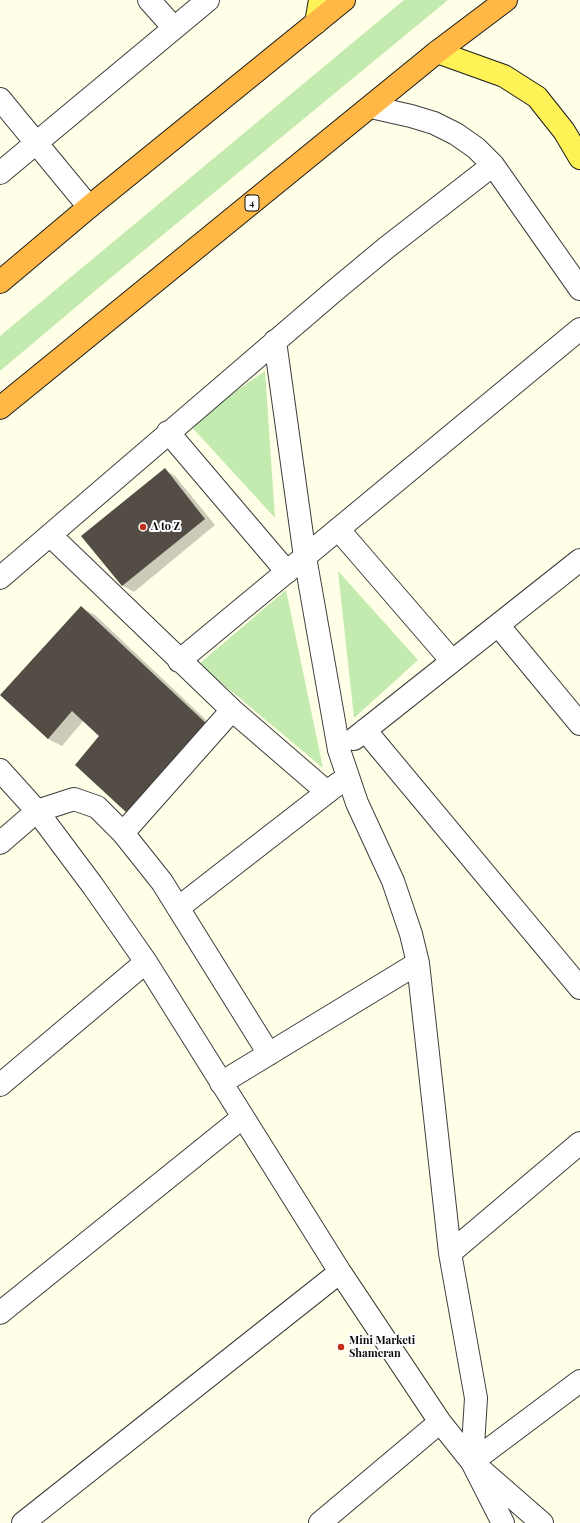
<!DOCTYPE html>
<html>
<head>
<meta charset="utf-8">
<style>
	body { margin:0 }
	canvas { display:block; background:#fffee7 }
</style>
</head>
<body>
<canvas width="580" height="1523"></canvas>
<script>
const context = document.querySelector('canvas').getContext('2d');
context.lineJoin = 'round';
function paint(path, color) {
  context.fillStyle = color;
  context.fill(path, 'evenodd');
}
function shape(rows) {
  const path = new Path2D();
  for (const r of rows) {
    path.moveTo(r[0], r[1]);
    for (let i = 2; i < r.length; i += 2) path.lineTo(r[i], r[i + 1]);
  }
  return path;
}
function strokePath(path, color, width, dash) {
  context.strokeStyle = color;
  context.lineWidth = width;
  context.lineCap = dash ? 'butt' : 'round';
  context.setLineDash(dash || []);
  context.stroke(path);
}
function drawText(font, color, halo, rows, align = 'center') {
  context.font = font + ' "Playfair Display",serif';
  context.lineWidth = 4;
  context.setLineDash([]);
  context.textBaseline = 'middle';
  context.strokeStyle = halo;
  context.fillStyle = color;
  for (const [text, x, y, turn = 0] of rows) {
    context.save();
    context.translate(x, y);
    context.rotate((+turn || 0) * Math.PI / 180);
    context.textAlign = isNaN(turn) ? turn : align;
    if (halo) context.strokeText(text, 0, 0);
    context.fillText(text, 0, 0);
    context.restore();
  }
}
paint(shape([
	[404,0,448,0,108,280,0,371,0,336],
	[265,371,275,518,189,424],
	[338,571,418,660,354,718],
	[286,590,323,768,199,664]
]), '#c4ebaf');
paint(shape([
	[165,470,175,476,215,525,134,592,123,586,83,536],
	[82,608,95,615,221,734,101,736,84,720,62,746,48,739,1,694]
]), '#0003');
paint(shape([
	[165,468,205,519,122,586,81,536],
	[81,606,209,726,127,813,75,765,99,736,72,711,48,739,0,695]
]), '#534d46');
const minor = shape([
	[149,0,174,28],
	[0,99,89,207],
	[371,107,411,116,434,123,456,134,476,148,493,165,580,289],
	[0,173,208,0],
	[275,341,305,557,339,750,357,803,393,881,411,934,418,963,450,1253,476,1398,472,1462],
	[168,432,287,572],
	[338,529,452,661],
	[50,535,232,710,327,792],
	[0,578,333,292,386,248,493,165],
	[498,625,580,724],
	[179,661,580,329],
	[365,730,580,988],
	[354,739,580,560],
	[0,770,37,811,93,886,146,962,340,1272,440,1422,472,1462,503,1523],
	[123,833,232,710],
	[0,843,37,811,74,799,97,807,123,833,162,882,269,1054],
	[178,908,339,783],
	[221,1083,418,963],
	[0,1085,146,962],
	[450,1253,580,1143],
	[0,1313,243,1117],
	[472,1462,580,1381],
	[480,1469,542,1523],
	[23,1523,340,1272],
	[320,1523,440,1422]
]);
const major = shape([
	[316,23,320,0],
	[437,52,504,76,537,97,564,131,580,158]
]);
const highway = shape([
	[0,282,89,207,344,0],
	[0,408,437,52,506,0]
]);
strokePath(minor, '#3d3d3d', 24);
strokePath(major, '#1b1b1b', 24);
strokePath(highway, '#1b1b1b', 24);
strokePath(minor, '#fff', 22);
strokePath(major, '#fff257', 22);
strokePath(highway, '#ffb845', 22);
for (const [x, y, r, color] of [
	[143,527,4,"#c22e1a"],
	[341,1347,4,"#c22e1a"]
]) {
  const dot = new Path2D();
  dot.arc(x, y, r, 0, 2 * Math.PI);
  context.fillStyle = color;
  context.fill(dot);
  strokePath(dot, '#fff', 1.5);
}
for (const [x, y, w] of [
	[252,203,14]
]) {
  const box = new Path2D();
  box.roundRect(x - w / 2, y - 8, w, 16, 3);
  context.fillStyle = '#fff';
  context.fill(box);
  strokePath(box, '#0a0a0a', 1);
}
drawText('bold 10px', '#0a0a0a', null, [
	["4",252,203]
]);
drawText('bold 11px', '#0a0a0a', '#fff', [
	["A to Z",151,527],
	["Mini Marketi",349,1341],
	["Shameran",349,1354]
], 'left');
</script>
</body>
</html>
